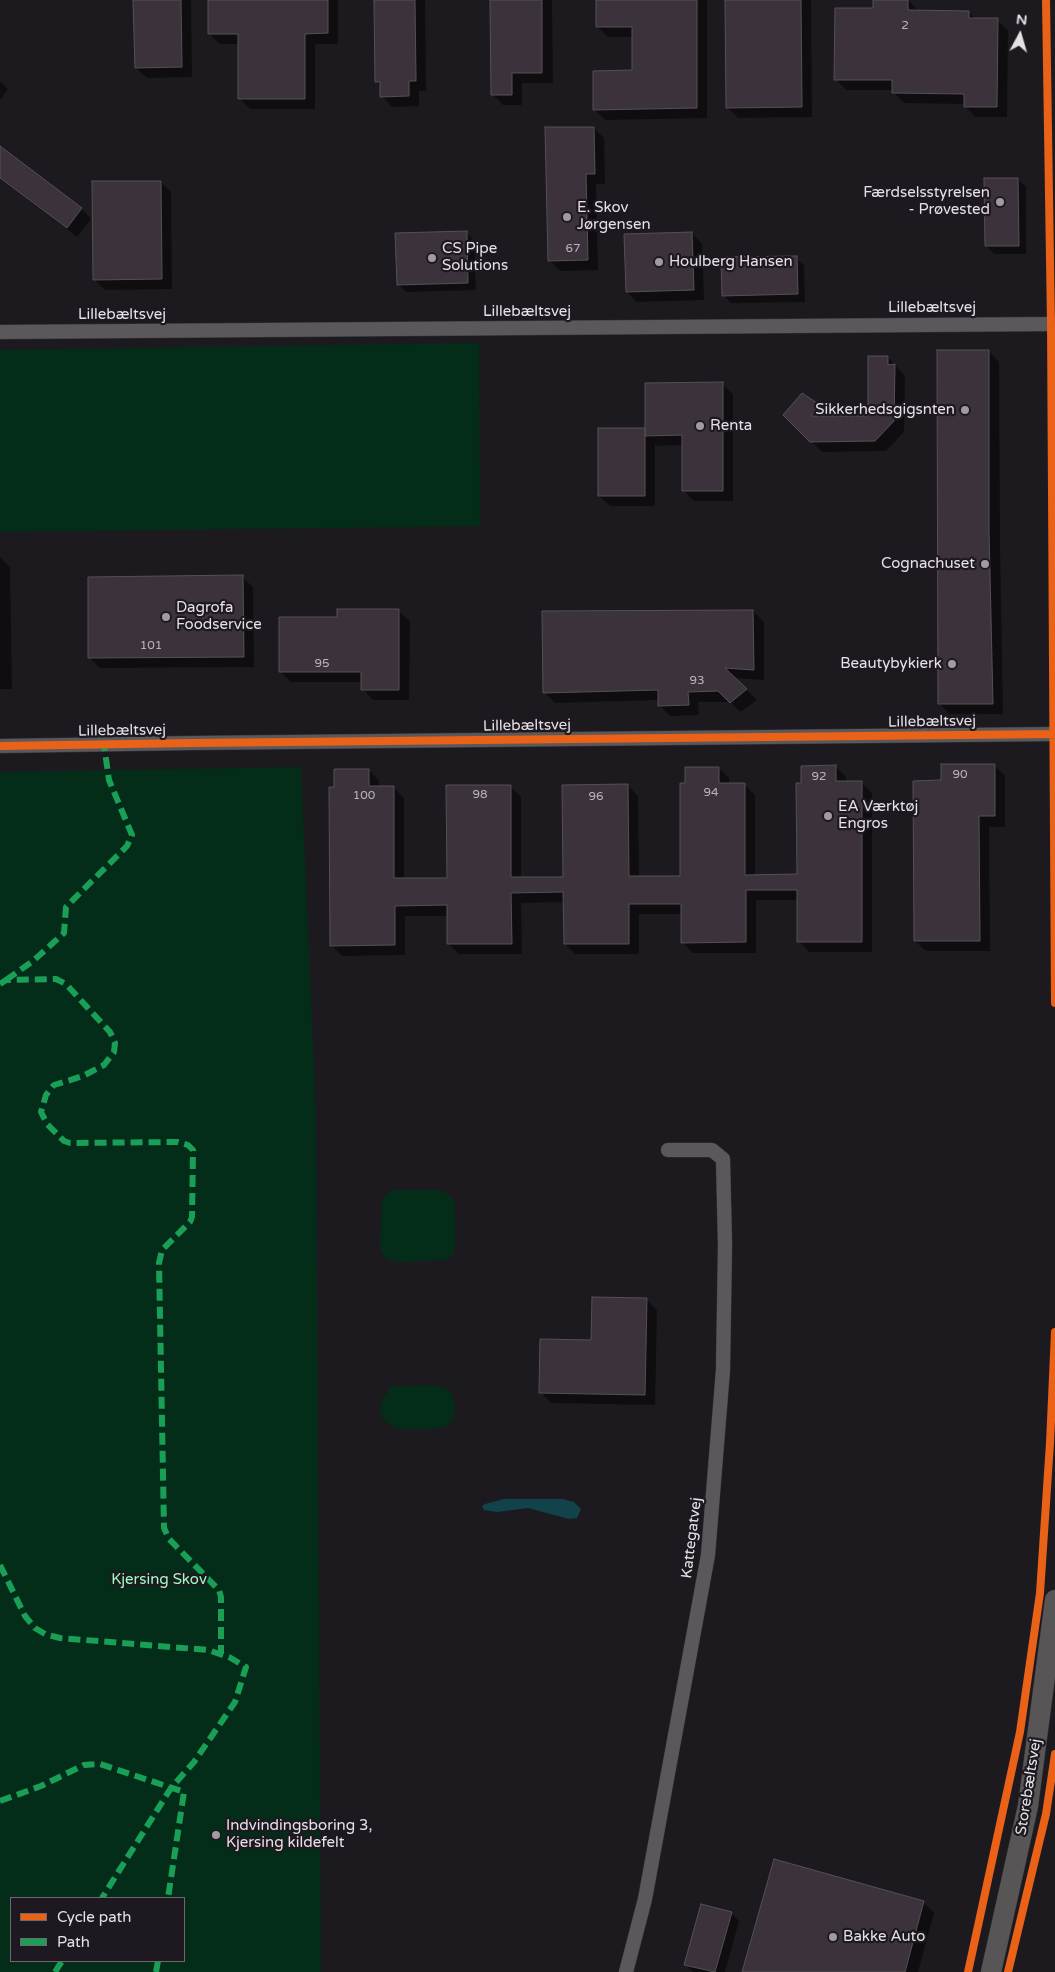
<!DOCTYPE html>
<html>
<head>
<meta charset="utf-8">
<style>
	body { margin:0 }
	#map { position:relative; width:1055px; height:1972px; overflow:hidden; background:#1d1a1f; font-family:"Varela Round",sans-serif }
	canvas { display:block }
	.legend { position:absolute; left:10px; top:1897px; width:175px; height:65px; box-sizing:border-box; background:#1e1920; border:1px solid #6e696f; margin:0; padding:6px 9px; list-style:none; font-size:15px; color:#e5e1e6 }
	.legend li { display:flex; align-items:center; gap:10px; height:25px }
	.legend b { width:25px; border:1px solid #6e696f }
	.north { position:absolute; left:995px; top:10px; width:50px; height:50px; -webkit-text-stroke:4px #1e1920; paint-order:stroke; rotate:6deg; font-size:14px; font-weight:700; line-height:20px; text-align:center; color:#e5e1e6 }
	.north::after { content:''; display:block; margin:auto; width:18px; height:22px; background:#e5e1e6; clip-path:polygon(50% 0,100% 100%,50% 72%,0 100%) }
</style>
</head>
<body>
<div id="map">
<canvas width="1055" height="1972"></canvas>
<ul class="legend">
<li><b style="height:6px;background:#ea6118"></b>Cycle path</li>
<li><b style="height:6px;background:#1a9f57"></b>Path</li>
</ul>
<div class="north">N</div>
</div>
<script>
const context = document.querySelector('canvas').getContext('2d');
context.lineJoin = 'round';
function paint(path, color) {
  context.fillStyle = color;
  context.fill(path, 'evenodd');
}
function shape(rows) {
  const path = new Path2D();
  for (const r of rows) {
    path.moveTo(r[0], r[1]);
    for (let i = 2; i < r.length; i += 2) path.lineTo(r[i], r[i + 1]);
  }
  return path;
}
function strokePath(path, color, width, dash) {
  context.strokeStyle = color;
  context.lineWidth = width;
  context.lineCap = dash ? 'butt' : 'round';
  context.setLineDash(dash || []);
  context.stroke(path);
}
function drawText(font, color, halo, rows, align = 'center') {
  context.font = font + ' "Varela Round",sans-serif';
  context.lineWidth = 4.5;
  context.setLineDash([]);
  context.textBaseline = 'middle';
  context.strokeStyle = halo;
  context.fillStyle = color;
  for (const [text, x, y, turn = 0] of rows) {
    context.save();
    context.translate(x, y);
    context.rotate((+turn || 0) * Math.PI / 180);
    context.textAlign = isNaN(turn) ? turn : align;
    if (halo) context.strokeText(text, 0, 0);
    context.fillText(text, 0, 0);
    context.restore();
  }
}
paint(shape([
	[479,343,480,526,0,532,0,350],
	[301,767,316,1115,321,1972,0,1972,0,772],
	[11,1898,184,1898,184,1961,11,1961],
	[398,1190,440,1190,451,1196,455,1204,455,1247,454,1253,448,1260,397,1262,387,1259,382,1253,380,1247,382,1199,391,1191],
	[437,1385,451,1391,455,1403,455,1414,452,1421,445,1427,433,1429,399,1429,388,1424,382,1418,380,1410,381,1401,391,1387,397,1386]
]), '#042d19');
paint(shape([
	[504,1499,563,1499,574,1502,581,1509,577,1518,569,1519,528,1508,497,1512,484,1510,482,1506,485,1504]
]), '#12434b');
paint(shape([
	[135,0,191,0,192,77,147,78,136,68],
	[209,0,338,0,338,44,315,44,315,109,250,109,239,98,239,44,220,44,209,34],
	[375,0,425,0,426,91,419,91,419,106,392,107,382,96,382,87,376,81],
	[492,0,552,0,553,83,522,83,522,105,503,105,492,94],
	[597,0,707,0,707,118,605,120,594,109,634,71,633,37,608,37,598,27],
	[726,0,811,0,812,117,738,118,727,107],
	[874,0,908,0,918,10,969,12,976,19,997,20,1008,30,1007,117,975,117,965,106,965,104,904,103,894,93,894,90,846,90,836,79,874,9],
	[0,81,8,89,0,100],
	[594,128,604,138,605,184,596,184,598,270,560,271,549,260],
	[0,148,82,209,91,219,77,237,0,179],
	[1018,179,1026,187,1026,254,994,254,986,246],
	[161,182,171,192,172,289,105,290,94,279],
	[467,233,474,241,476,290,406,292,398,284],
	[692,233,702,244,704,300,637,302,627,292],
	[796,258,804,265,805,302,731,303,723,295],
	[989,351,999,362,1000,542,1003,714,949,714,939,703],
	[888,357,905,376,904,432,886,451,822,452,785,415,819,406,830,417,870,417],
	[722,384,733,394,733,501,694,501,684,491,683,445,657,446,655,443,655,506,610,506,599,496,644,430],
	[0,557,10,567,12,689,0,689],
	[242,577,253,587,254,667,100,668,90,658],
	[399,611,410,621,409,700,373,700,363,689,363,682,291,682,280,671,338,619],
	[753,611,764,622,764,680,734,678,757,700,741,712,729,702,698,702,699,715,670,716,659,705,659,700,555,703,544,692],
	[994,765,1005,776,1005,827,989,827,990,951,926,951,915,941,943,782],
	[836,767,846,777,846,783,861,782,872,793,872,952,809,952,799,941,798,900,756,900,756,953,693,953,682,942,682,914,639,914,639,954,575,954,565,944,565,902,521,903,522,954,459,954,449,944,449,916,405,916,405,955,342,956,331,945,335,788,369,770,379,781,379,787,393,787,404,798,404,879,448,879,510,786,521,797,521,878,564,878,628,786,638,796,639,877,682,877,686,784,719,768,729,778,729,785,744,784,755,795,755,876,798,876,803,784],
	[646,1299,657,1310,655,1405,551,1403,541,1392,592,1341],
	[775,1861,924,1903,934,1913,918,1972,743,1972],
	[731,1913,739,1921,725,1972,693,1972,686,1965]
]), '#0007');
const building = shape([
	[133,0,181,0,182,67,135,68,133,0],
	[208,0,328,0,328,33,305,34,305,99,238,99,238,34,208,34,208,0],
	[374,0,415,0,416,81,409,81,409,96,380,97,380,82,375,82,374,0],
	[490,0,542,0,542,73,512,73,512,95,491,95,490,0],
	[596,0,697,0,697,108,593,110,593,71,632,70,632,27,596,27,596,0],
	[725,0,801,0,802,107,726,108,725,0],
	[873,0,908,0,908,10,969,11,969,18,998,18,997,107,964,107,964,94,892,93,892,80,834,80,835,8,873,8,873,0],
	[545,127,594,127,595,174,586,174,588,260,548,261,545,127],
	[0,146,82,208,67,228,0,178,0,146],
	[984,178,1018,178,1019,246,985,246,984,178],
	[92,181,161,181,162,279,93,280,92,181],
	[467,231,468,283,397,285,395,233,467,231],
	[692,232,694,290,626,292,624,234,692,232],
	[797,256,798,294,722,296,721,257,797,256],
	[937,350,989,350,989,531,993,704,938,704,937,350],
	[868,356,888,356,888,365,895,364,894,421,875,441,810,442,783,415,802,393,820,405,811,416,868,416,868,356],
	[723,382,723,491,682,491,682,435,645,436,645,383,723,382],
	[598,428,645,428,645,496,598,496,598,428],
	[243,575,244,657,88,658,88,577,243,575],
	[337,609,399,609,399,690,361,690,361,672,279,672,279,617,337,617,337,609],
	[753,610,754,670,725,668,747,689,730,703,718,691,688,692,689,705,658,706,658,690,543,693,542,611,753,610],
	[941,764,995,764,995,816,979,816,980,941,914,941,913,781,941,780,941,764],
	[836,765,836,781,862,781,862,942,797,942,797,890,746,890,746,942,681,943,681,904,629,904,629,944,564,944,563,892,511,893,512,944,447,944,447,905,395,906,395,945,330,946,329,787,334,787,334,769,369,769,369,786,394,786,394,878,447,878,446,785,511,785,511,877,563,877,562,785,628,784,629,876,680,876,680,783,685,783,685,767,719,767,719,783,745,783,745,875,797,874,796,783,801,783,801,766,836,765],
	[592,1297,647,1298,645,1395,539,1393,540,1339,591,1340,592,1297],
	[774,1859,924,1901,905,1972,742,1972,774,1859],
	[701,1904,732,1912,715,1972,684,1965,701,1904]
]);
paint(building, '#3b323c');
strokePath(building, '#545155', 1);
const street = shape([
	[0,332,1055,324],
	[0,746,192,743,1055,734],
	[626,1972,645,1899,708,1555,723,1370,725,1245,723,1159,712,1150,668,1150]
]);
const secondary = shape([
	[991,1972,1028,1806,1055,1600]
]);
strokePath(street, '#373638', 15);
strokePath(secondary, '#373638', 21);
strokePath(street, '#5a585a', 14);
strokePath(secondary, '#585556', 20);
strokePath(shape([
	[6,980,33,961,64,933,66,907,127,846,132,835,109,780,104,745],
	[0,984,6,980,56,979,66,984,87,1007,110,1032,115,1043,114,1052,104,1065,83,1076,54,1085,46,1095,41,1112,47,1124,64,1141,70,1143,178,1142,188,1145,193,1150,192,1217,190,1222,162,1250,159,1263,164,1528,169,1539,219,1590,221,1597,221,1654],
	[0,1565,25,1616,35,1628,45,1634,60,1638,208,1650,229,1657,246,1667,235,1702,194,1762,171,1788,102,1898],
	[0,1801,41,1786,84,1765,100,1764,184,1792,168,1898],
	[55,1972,62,1961],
	[156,1972,158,1961]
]), '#1a9f57', 6, [12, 6]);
strokePath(shape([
	[1046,0,1051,324,1055,1003],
	[0,746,192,743,1055,734],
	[968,1972,1020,1732,1040,1593,1050,1443,1055,1332],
	[1008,1972,1046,1814,1055,1754]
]), '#ea6118', 8);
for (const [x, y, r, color] of [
	[1000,202,5,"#9f9ba0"],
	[567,217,5,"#9f9ba0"],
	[432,258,5,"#9f9ba0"],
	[659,262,5,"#9f9ba0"],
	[965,410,5,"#9f9ba0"],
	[700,426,5,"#9f9ba0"],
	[985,564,5,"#9f9ba0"],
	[166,617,5,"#9f9ba0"],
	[952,664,5,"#9f9ba0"],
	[828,816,5,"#9f9ba0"],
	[216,1835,5,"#9f9ba0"],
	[833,1937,5,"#9f9ba0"]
]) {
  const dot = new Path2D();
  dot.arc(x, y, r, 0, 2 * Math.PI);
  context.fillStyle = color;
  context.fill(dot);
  strokePath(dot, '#1e1920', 2);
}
drawText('12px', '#bab5bc', null, [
	["2",905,26],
	["67",573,249],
	["101",151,646],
	["95",322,664],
	["93",697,681],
	["90",960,775],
	["92",819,777],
	["94",711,793],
	["98",480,795],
	["100",364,796],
	["96",596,797]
]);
drawText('15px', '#e5e1e6', '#1e1920', [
	["Færdselsstyrelsen",990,193,"right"],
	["- Prøvested",990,210,"right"],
	["E. Skov",577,208],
	["Jørgensen",577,225],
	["CS Pipe",442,249],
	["Solutions",442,266],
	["Houlberg Hansen",669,262],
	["Sikkerhedsgigsnten",955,410,"right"],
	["Renta",710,426],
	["Cognachuset",975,564,"right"],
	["Dagrofa",176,608],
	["Foodservice",176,625],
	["Beautybykierk",942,664,"right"],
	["EA Værktøj",838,807],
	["Engros",838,824],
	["Indvindingsboring 3,",226,1826],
	["Kjersing kildefelt",226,1843],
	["Bakke Auto",843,1937]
], 'left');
drawText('15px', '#e5e1e6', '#1e1920', [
	["Lillebæltsvej",932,308],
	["Lillebæltsvej",527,312],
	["Lillebæltsvej",122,315],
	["Lillebæltsvej",932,722,-1],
	["Lillebæltsvej",527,726,-1],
	["Lillebæltsvej",122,731,-1],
	["Kattegatvej",692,1538,-83],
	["Storebæltsvej",1029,1787,-81]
]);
drawText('15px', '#9bfcc1', '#1e1920', [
	["Kjersing Skov",159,1580]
]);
</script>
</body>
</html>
